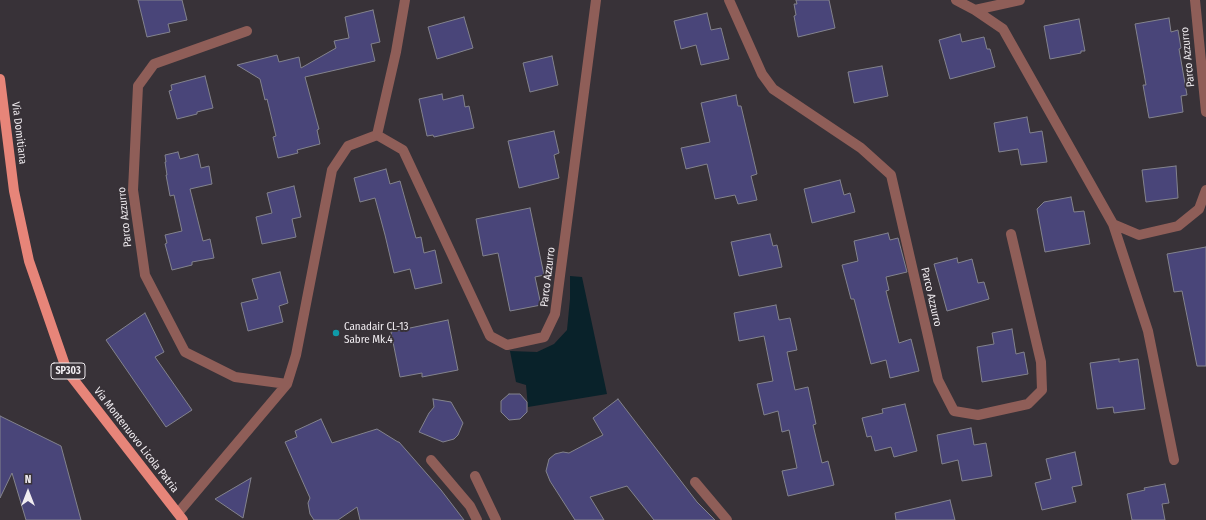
<!DOCTYPE html>
<html>
<head>
<meta charset="utf-8">
<style>
	body { margin:0 }
	#map { position:relative; width:1206px; height:520px; overflow:hidden; background:#383238; font-family:"Fira Sans Condensed",sans-serif }
	canvas { display:block }
	.north { position:absolute; left:8px; top:472px; width:40px; height:40px; -webkit-text-stroke:3px #383238; paint-order:stroke; rotate:0deg; font-size:11px; font-weight:700; line-height:16px; text-align:center; color:#f0ecf0 }
	.north::after { content:''; display:block; margin:auto; width:14px; height:18px; background:#f0ecf0; clip-path:polygon(50% 0,100% 100%,50% 72%,0 100%) }
</style>
</head>
<body>
<div id="map">
<canvas width="1206" height="520"></canvas>
<div class="north">N</div>
</div>
<script>
const context = document.querySelector('canvas').getContext('2d');
context.lineJoin = 'round';
function paint(path, color) {
  context.fillStyle = color;
  context.fill(path, 'evenodd');
}
function shape(rows) {
  const path = new Path2D();
  for (const r of rows) {
    path.moveTo(r[0], r[1]);
    for (let i = 2; i < r.length; i += 2) path.lineTo(r[i], r[i + 1]);
  }
  return path;
}
function strokePath(path, color, width, dash) {
  context.strokeStyle = color;
  context.lineWidth = width;
  context.lineCap = dash ? 'butt' : 'round';
  context.setLineDash(dash || []);
  context.stroke(path);
}
function drawText(font, color, halo, rows, align = 'center') {
  context.font = font + ' "Fira Sans Condensed",sans-serif';
  context.lineWidth = 4;
  context.setLineDash([]);
  context.textBaseline = 'middle';
  context.strokeStyle = halo;
  context.fillStyle = color;
  for (const [text, x, y, turn = 0] of rows) {
    context.save();
    context.translate(x, y);
    context.rotate((+turn || 0) * Math.PI / 180);
    context.textAlign = isNaN(turn) ? turn : align;
    if (halo) context.strokeText(text, 0, 0);
    context.fillText(text, 0, 0);
    context.restore();
  }
}
paint(shape([
	[570,276,582,277,607,394,528,407,526,385,516,382,510,351,537,352,554,344,567,330,570,299]
]), '#09222a');
const building = shape([
	[138,0,182,0,187,20,168,24,170,32,147,37,138,0],
	[796,0,829,0,835,28,798,37,794,16,796,15,794,4,797,4,796,0],
	[373,10,380,42,371,44,375,61,305,77,319,129,317,130,320,144,297,150,298,153,278,158,273,137,276,136,267,99,265,100,260,79,237,65,277,55,279,62,299,57,301,68,336,48,334,41,349,38,345,17,373,10],
	[707,13,711,30,721,28,729,59,701,65,696,45,681,49,674,21,707,13],
	[464,17,473,48,437,59,428,27,464,17],
	[1169,18,1171,32,1178,30,1181,48,1179,49,1187,95,1181,96,1183,112,1149,118,1143,85,1146,85,1135,24,1169,18],
	[1079,19,1085,51,1081,51,1081,53,1050,59,1044,26,1079,19],
	[960,34,962,42,984,37,987,49,990,49,995,67,950,79,939,40,960,34],
	[552,56,558,85,530,92,523,63,552,56],
	[882,66,888,96,854,103,848,72,882,66],
	[205,76,213,108,197,112,197,114,177,119,169,91,172,90,171,85,205,76],
	[442,94,443,100,463,95,465,107,469,106,474,128,434,137,433,135,427,136,419,99,442,94],
	[736,95,738,106,741,106,757,174,751,176,757,200,738,204,735,195,715,199,707,164,686,169,681,148,710,142,701,103,736,95],
	[1027,117,1030,133,1042,131,1047,162,1021,165,1018,149,999,152,994,123,1027,117],
	[554,131,559,153,554,155,559,178,519,188,508,141,554,131],
	[178,152,180,159,198,154,201,168,209,166,212,184,190,189,203,241,210,239,214,258,192,262,192,265,172,270,165,244,167,243,165,235,182,231,174,195,170,196,166,175,167,175,165,162,166,162,165,155,178,152],
	[1176,166,1178,198,1146,202,1142,170,1176,166],
	[386,169,390,184,400,181,416,238,421,237,424,253,435,250,442,283,415,289,410,269,394,273,385,235,375,198,360,202,354,178,386,169],
	[840,180,844,195,850,193,855,212,812,223,804,189,840,180],
	[294,186,301,217,292,219,296,237,262,244,256,217,272,213,267,193,294,186],
	[1071,197,1074,212,1084,211,1090,244,1045,252,1037,209,1044,202,1071,197],
	[530,208,544,275,535,277,541,305,510,311,498,253,483,256,476,219,530,208],
	[888,233,890,240,898,238,907,272,886,277,889,290,886,291,899,343,911,339,919,371,890,378,886,360,871,364,854,299,851,299,842,265,858,261,854,241,888,233],
	[770,234,773,246,777,245,782,267,739,276,731,242,770,234],
	[1206,247,1206,366,1197,366,1182,291,1174,292,1167,254,1206,247],
	[957,258,958,263,972,259,978,283,984,282,989,299,947,311,934,264,957,258],
	[280,272,288,303,279,306,283,322,248,331,241,303,258,299,252,279,280,272],
	[776,305,779,320,790,318,797,350,787,352,795,390,808,387,816,424,813,425,822,463,828,461,834,485,788,496,782,471,797,468,789,430,782,432,778,411,764,415,757,384,773,381,764,336,739,341,734,313,776,305],
	[145,313,164,352,155,357,192,410,166,427,106,340,145,313],
	[448,320,458,370,422,377,422,373,400,377,391,332,448,320],
	[1012,329,1016,354,1024,352,1028,374,982,382,977,347,994,344,992,333,1012,329],
	[1119,359,1119,362,1138,359,1145,409,1114,413,1113,407,1097,409,1090,363,1119,359],
	[509,394,520,394,527,402,527,412,520,419,509,420,501,412,501,401,509,394],
	[433,399,451,402,463,423,458,435,454,439,443,442,419,432,429,413,434,407,433,399],
	[618,399,697,502,715,520,654,520,627,486,590,497,604,520,575,520,550,481,546,471,549,459,555,454,563,452,569,453,603,435,593,418,618,399],
	[905,404,917,451,894,457,891,447,875,451,871,436,867,437,862,418,883,413,882,409,905,404],
	[0,416,61,446,81,520,26,520,12,473,0,498,0,416],
	[321,419,332,443,377,429,398,442,399,442,441,490,464,520,360,520,357,507,338,520,314,520,310,514,308,503,310,498,285,442,297,437,295,431,321,419],
	[971,428,974,445,986,443,992,476,962,481,958,460,942,464,937,435,971,428],
	[1075,452,1082,485,1072,487,1076,502,1042,510,1035,483,1051,479,1046,459,1075,452],
	[251,478,243,518,215,499,251,478],
	[1165,484,1169,503,1162,504,1165,520,1132,520,1127,494,1145,490,1144,488,1165,484],
	[950,500,955,520,896,520,895,513,950,500]
]);
paint(building, '#494579');
strokePath(building, '#83838d', 1);
strokePath(shape([
	[729,0,762,74,773,89,861,148,891,175,938,380,954,411,978,415,1028,404,1042,390,1041,362,1011,234],
	[956,0,975,10,1003,29,1113,224,1139,235,1178,226,1199,209,1206,190],
	[1195,0,1206,112],
	[975,10,1020,0],
	[247,31,154,64,138,86,133,190,145,275,185,352,235,377,287,384],
	[377,135,396,52,405,0],
	[1113,224,1148,331,1174,460],
	[431,460,470,506,477,520],
	[475,476,496,520],
	[695,482,727,520],
	[178,513,287,384,296,355,332,170,348,146,377,135,403,150,490,336,507,345,544,337,555,314,596,0]
]), '#8f5e58', 10);
strokePath(shape([
	[0,79,14,191,29,261,67,371,183,520]
]), '#e78579', 10);
for (const [x, y, r, color] of [
	[336,333,4,"#0f9aa8"]
]) {
  const dot = new Path2D();
  dot.arc(x, y, r, 0, 2 * Math.PI);
  context.fillStyle = color;
  context.fill(dot);
  strokePath(dot, '#383238', 1.5);
}
for (const [x, y, w] of [
	[68,371,34]
]) {
  const box = new Path2D();
  box.roundRect(x - w / 2, y - 8, w, 16, 3);
  context.fillStyle = '#383238';
  context.fill(box);
  strokePath(box, '#f0ecf0', 1);
}
drawText('bold 10px', '#f0ecf0', null, [
	["SP303",68,371]
]);
drawText('11px', '#f0ecf0', '#383238', [
	["Parco Azzurro",1188,57,-96],
	["Via Domitiana",19,133,83],
	["Parco Azzurro",125,217,-96],
	["Parco Azzurro",548,277,-83],
	["Parco Azzurro",931,297,77],
	["Via Montenuovo Licola Patria",136,440,52]
]);
drawText('11px', '#f0ecf0', '#383238', [
	["Canadair CL-13",344,327],
	["Sabre Mk.4",344,340]
], 'left');
</script>
</body>
</html>
